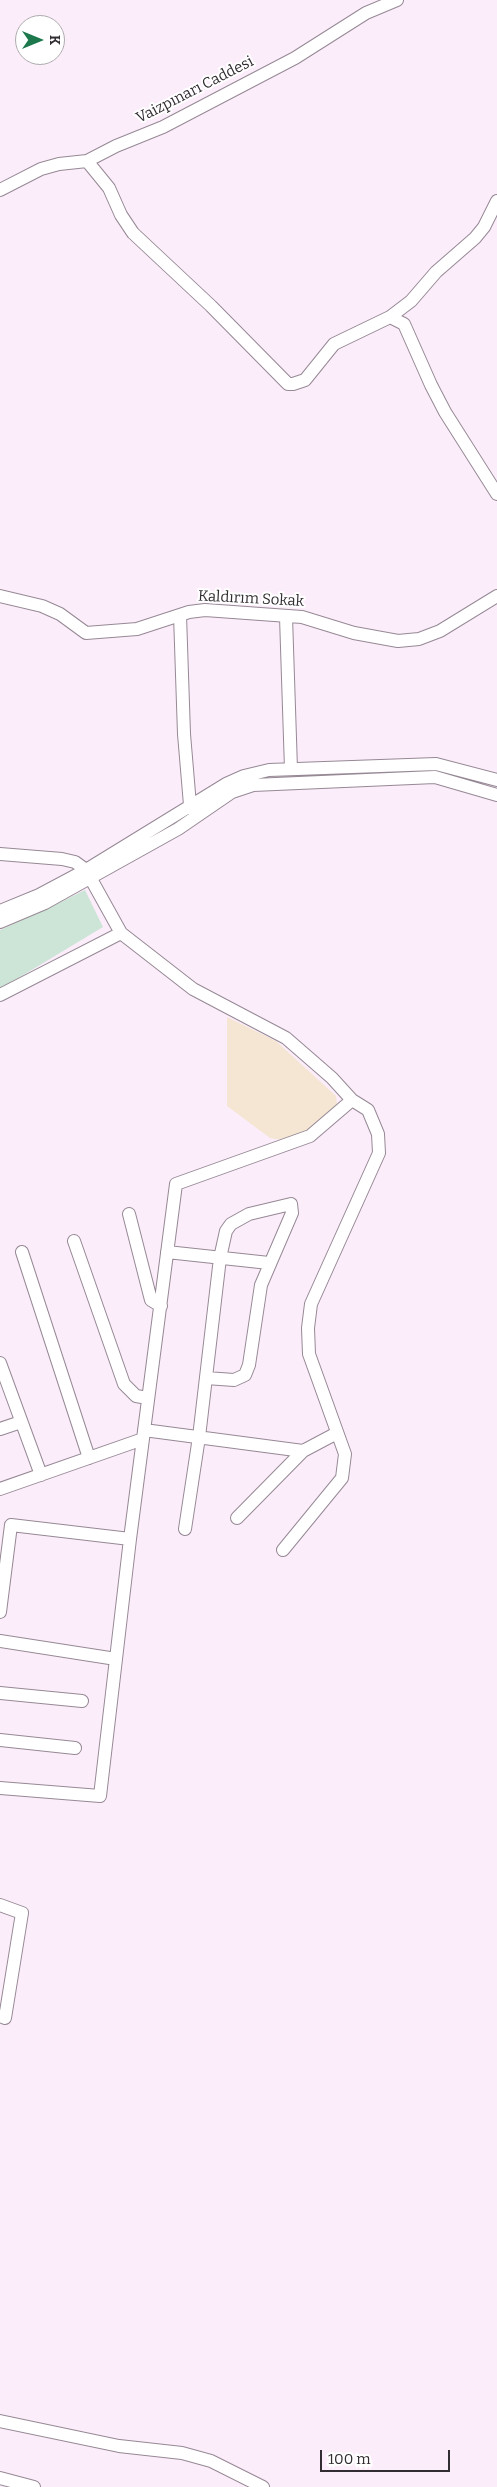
<!DOCTYPE html>
<html>
<head>
<meta charset="utf-8">
<style>
	body { margin:0 }
	#map { position:relative; width:497px; height:2487px; overflow:hidden; background:#fcedfb; font-family:Bitter,serif }
	canvas { display:block }
	.north { position:absolute; left:15px; top:15px; width:50px; height:50px; box-sizing:border-box; background:#fff; border:1px solid #adabad; border-radius:50%; rotate:90deg; font-size:14px; font-weight:700; line-height:20px; text-align:center; color:#322d32 }
	.north::after { content:''; display:block; margin:auto; width:18px; height:22px; background:#1e784d; clip-path:polygon(50% 0,100% 100%,50% 72%,0 100%) }
	.scale { position:absolute; left:320px; top:2450px; width:130px; height:22px; box-sizing:border-box; border:2px solid #322d32; border-top:0; padding-left:6px; font-size:15px; line-height:18px; white-space:nowrap; color:#322d32; -webkit-text-stroke:4px #fff; paint-order:stroke }
</style>
</head>
<body>
<div id="map">
<canvas width="497" height="2487"></canvas>
<div class="north">K</div>
<div class="scale">100 m</div>
</div>
<script>
const context = document.querySelector('canvas').getContext('2d');
context.lineJoin = 'round';
function paint(path, color) {
  context.fillStyle = color;
  context.fill(path, 'evenodd');
}
function shape(rows) {
  const path = new Path2D();
  for (const r of rows) {
    path.moveTo(r[0], r[1]);
    for (let i = 2; i < r.length; i += 2) path.lineTo(r[i], r[i + 1]);
  }
  return path;
}
function strokePath(path, color, width, dash) {
  context.strokeStyle = color;
  context.lineWidth = width;
  context.lineCap = dash ? 'butt' : 'round';
  context.setLineDash(dash || []);
  context.stroke(path);
}
function drawText(font, color, halo, rows, align = 'center') {
  context.font = font + ' Bitter,serif';
  context.lineWidth = 4;
  context.setLineDash([]);
  context.textBaseline = 'middle';
  context.strokeStyle = halo;
  context.fillStyle = color;
  for (const [text, x, y, turn = 0] of rows) {
    context.save();
    context.translate(x, y);
    context.rotate((+turn || 0) * Math.PI / 180);
    context.textAlign = isNaN(turn) ? turn : align;
    if (halo) context.strokeText(text, 0, 0);
    context.fillText(text, 0, 0);
    context.restore();
  }
}
paint(shape([
	[227,1017,276,1041,336,1096,337,1104,311,1131,282,1140,270,1138,227,1106]
]), '#f4e6d3');
paint(shape([
	[85,890,103,927,0,989,0,930,51,907]
]), '#cde5d7');
const minor = shape([
	[87,161,109,188,121,215,133,233,211,306,288,384,293,384,305,380,334,344,390,317,411,301,436,272,475,238,484,227,497,201],
	[0,190,41,169,59,164,87,161,116,146,163,127,295,58,366,13,397,0],
	[390,317,404,324,431,385,445,412,497,494],
	[0,596,42,606,60,614,86,633,137,629,189,612,205,610,302,617,354,633,398,641,419,639,440,631,497,596],
	[180,615,184,734,190,805,194,811],
	[286,617,291,769],
	[0,854,62,859,75,862,86,870,121,933,193,989,286,1038,332,1078,352,1100],
	[0,911,39,895,86,870,226,784,244,776,269,770,436,764,497,780],
	[0,922,45,903,178,829,232,792,253,785,435,777,497,795],
	[0,995,121,933],
	[129,1214,151,1300,161,1306],
	[74,1241,124,1384,136,1396,148,1398],
	[22,1252,89,1458],
	[167,1252,269,1263],
	[0,1363,41,1475],
	[0,1429,21,1422],
	[144,1430,303,1451,337,1433],
	[0,1489,143,1439],
	[237,1518,303,1451],
	[185,1529,199,1437,220,1258,226,1231,231,1224,249,1214,291,1204,292,1213,261,1285,249,1365,245,1375,234,1380,206,1378],
	[0,1612,11,1525,130,1539,176,1184,310,1136,352,1100,368,1110,378,1134,379,1153,311,1304,308,1328,309,1354,345,1454,342,1478,283,1550],
	[0,1641,116,1659],
	[0,1693,82,1701],
	[0,1740,75,1748],
	[0,1788,100,1796,130,1539],
	[0,1905,22,1913,5,2018,0,2016],
	[0,2421,119,2446,182,2453,211,2461,263,2487],
	[0,2478,34,2487]
]);
strokePath(minor, '#968995', 14);
strokePath(minor, '#fff', 12);
drawText('15px', '#322d32', '#fff', [
	["Vaizpınarı Caddesi",195,90,-27],
	["Kaldırım Sokak",251,599,3]
]);
</script>
</body>
</html>
